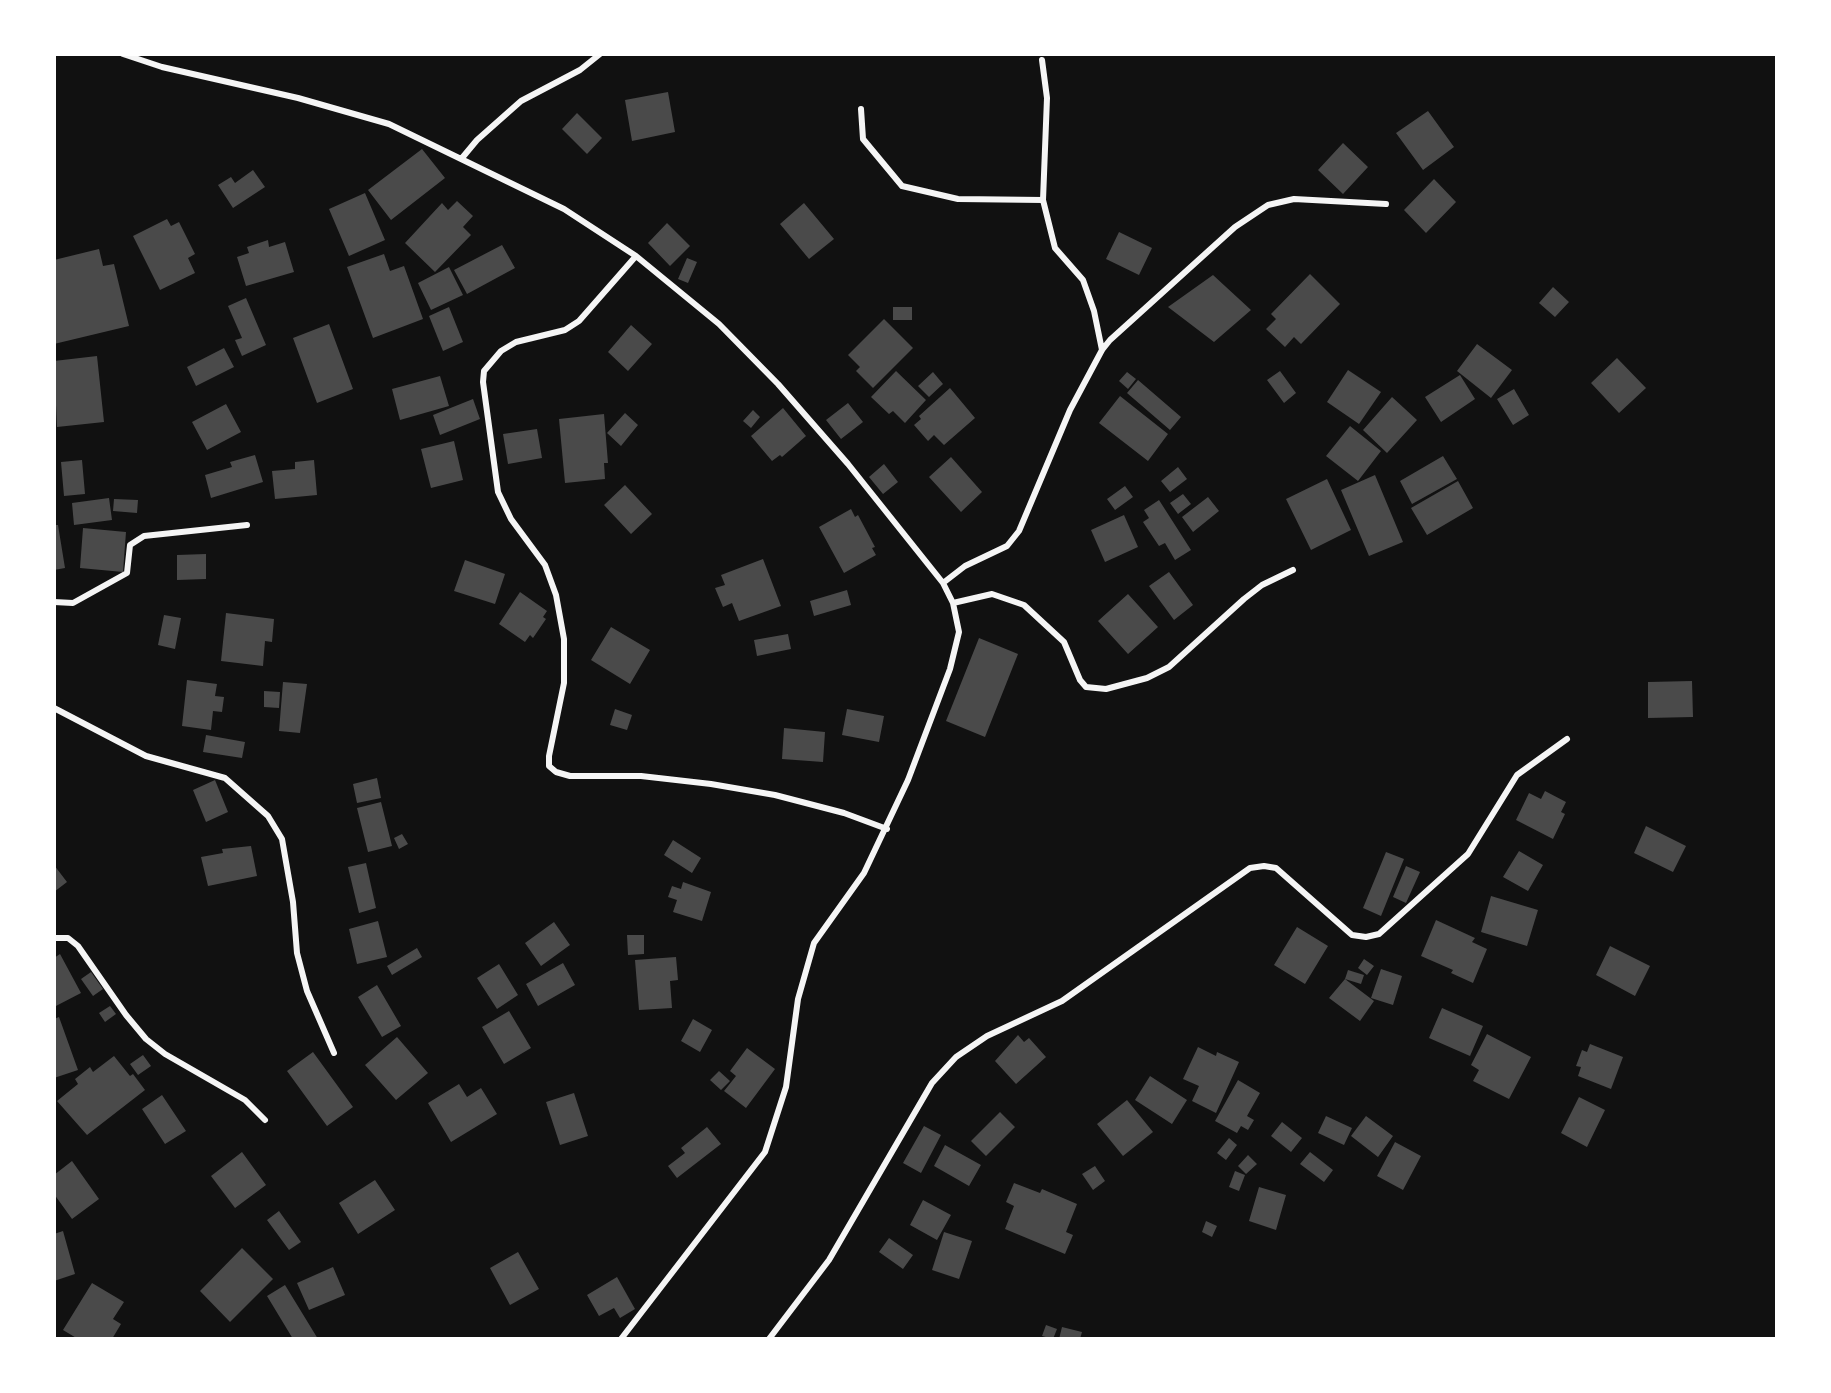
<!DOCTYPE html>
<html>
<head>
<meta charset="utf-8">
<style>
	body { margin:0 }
	#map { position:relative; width:1831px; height:1393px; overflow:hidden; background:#111; font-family:"PT Sans Narrow",sans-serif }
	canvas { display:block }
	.frame { position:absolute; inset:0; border:56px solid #fff; pointer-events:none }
</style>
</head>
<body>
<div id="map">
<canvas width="1831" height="1393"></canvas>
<div class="frame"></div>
</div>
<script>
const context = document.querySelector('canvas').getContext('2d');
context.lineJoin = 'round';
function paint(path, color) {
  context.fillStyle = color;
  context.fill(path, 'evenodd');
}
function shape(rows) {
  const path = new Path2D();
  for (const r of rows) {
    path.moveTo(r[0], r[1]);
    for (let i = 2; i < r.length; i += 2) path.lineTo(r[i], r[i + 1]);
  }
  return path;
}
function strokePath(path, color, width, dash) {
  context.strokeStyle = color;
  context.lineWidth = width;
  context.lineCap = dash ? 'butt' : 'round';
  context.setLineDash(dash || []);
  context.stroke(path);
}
paint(shape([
	[668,92,675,132,632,141,625,100],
	[1428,111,1454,147,1423,170,1396,133],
	[577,113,602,138,587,154,562,129],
	[1343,143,1368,167,1343,194,1318,170],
	[422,149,445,178,391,220,368,190],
	[253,170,265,187,233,208,218,185,231,177,235,183],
	[1434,179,1456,202,1426,233,1404,210],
	[365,193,385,240,349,256,329,209],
	[457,201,473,216,463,227,471,235,435,272,405,243,442,203,448,210],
	[804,203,834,239,809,259,780,224],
	[167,219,171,226,179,222,195,254,188,258,195,273,160,290,133,236],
	[667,223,690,246,670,266,648,243],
	[1119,232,1152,248,1139,275,1106,259],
	[268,240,269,247,285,242,294,272,246,286,237,257,249,253,247,247],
	[502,245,515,268,467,294,454,270],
	[99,249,103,266,114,264,129,326,54,344,54,260],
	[384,254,390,271,404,266,423,319,373,338,347,267],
	[687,258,697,262,688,283,678,279],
	[449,267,463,295,431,310,418,283],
	[1310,274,1340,304,1301,344,1294,337,1285,347,1266,329,1276,319,1271,314],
	[1213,275,1251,310,1214,342,1168,307],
	[1553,287,1569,302,1555,317,1539,303],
	[246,298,266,345,242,356,235,340,242,338,228,306],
	[449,307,463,342,443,351,429,316],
	[893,307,912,307,912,320,893,320],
	[884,319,913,348,873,388,856,371,860,367,848,355],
	[329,324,353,389,317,403,293,338],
	[631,325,652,344,628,371,608,352],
	[1477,344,1512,370,1491,398,1457,371],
	[224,348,234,367,196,386,187,367],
	[97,356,104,422,57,427,54,361],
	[1617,358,1646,388,1619,413,1591,383],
	[1348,370,1381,392,1359,424,1327,402],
	[896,371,926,400,905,423,893,411,889,414,871,397],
	[1280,371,1296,393,1284,403,1267,380],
	[933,372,943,384,929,397,918,386],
	[1127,372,1136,379,1128,389,1119,381],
	[1460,375,1475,399,1441,422,1425,397],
	[440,376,449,406,400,420,392,389],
	[1138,380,1181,417,1170,430,1127,393],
	[950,388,975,418,944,445,934,435,928,441,914,425,921,419,919,416],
	[1514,389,1529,415,1513,425,1497,399],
	[1120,396,1168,434,1148,461,1099,423],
	[1392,397,1417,420,1387,453,1363,430],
	[473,399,480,419,440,435,433,415],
	[848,403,863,422,841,439,826,420],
	[226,404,241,432,207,450,192,422],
	[783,408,806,436,782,457,780,455,772,461,751,436],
	[753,410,760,417,751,428,743,421],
	[625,413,638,425,621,446,607,433],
	[604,414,608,463,604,463,605,479,565,483,559,419],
	[1350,426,1381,451,1358,481,1326,456],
	[537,429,542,458,508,464,503,434],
	[454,441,463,480,431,488,421,449],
	[255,455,263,482,211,498,205,475,232,467,230,462],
	[1443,456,1457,479,1412,504,1400,481],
	[951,457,982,492,961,512,929,477],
	[82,460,85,494,64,496,61,462],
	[314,460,317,495,275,499,272,471,295,469,295,462],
	[884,464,898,482,883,494,869,477],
	[1178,467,1187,479,1170,492,1161,481],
	[1375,475,1403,542,1369,556,1341,490],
	[1327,479,1351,530,1311,550,1286,499],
	[1458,481,1473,508,1427,535,1411,508],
	[625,485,652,514,631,534,604,505],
	[1125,486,1133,497,1115,510,1107,499],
	[1183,494,1191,504,1178,514,1170,503],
	[1208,497,1219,511,1193,532,1182,517],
	[109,498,112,520,74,525,72,503],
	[114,499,138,500,137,513,113,511],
	[1159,500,1191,550,1175,560,1165,543,1159,546,1143,522,1149,518,1144,510],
	[851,509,855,517,858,515,875,547,872,548,876,555,844,573,819,527],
	[1124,515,1138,547,1105,562,1091,530],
	[54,525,58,525,65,568,54,570],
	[83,528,126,532,123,572,80,568],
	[206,554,206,579,177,580,177,555],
	[763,559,781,606,739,621,732,603,723,607,715,588,725,585,721,575],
	[465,560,505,574,495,604,454,591],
	[1169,572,1193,605,1174,620,1149,586],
	[847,590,851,605,814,616,810,601],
	[520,592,547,611,543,617,546,619,533,638,530,635,525,642,499,624],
	[1128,594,1158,627,1128,654,1098,621],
	[226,613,274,619,272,642,265,641,263,666,221,661],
	[164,615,181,618,175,649,158,645],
	[611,627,650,650,630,684,591,660],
	[788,634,791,649,757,656,754,640],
	[979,638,1018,654,985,737,946,721],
	[187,680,217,684,215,696,224,697,222,712,213,711,211,730,182,726],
	[1692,681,1693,717,1648,718,1648,682],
	[283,682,307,684,300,733,279,731],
	[264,691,280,692,279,708,264,707],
	[615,709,632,715,627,730,610,725],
	[847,709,884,716,879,742,842,735],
	[784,728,825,732,823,762,782,759],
	[206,735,245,742,242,758,203,752],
	[377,778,381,798,357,803,353,784],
	[215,780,228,812,206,822,193,790],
	[1545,791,1566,802,1561,812,1565,814,1553,839,1516,820,1529,793,1541,799],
	[381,802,392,846,368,852,357,808],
	[1646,826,1686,846,1673,872,1634,853],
	[402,834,408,844,399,849,394,838],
	[673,840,701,858,692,873,664,855],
	[251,846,257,876,208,886,201,857,223,853,222,849],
	[1519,851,1543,865,1528,891,1503,877],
	[1386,852,1404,859,1381,916,1363,908],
	[366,863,376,908,359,913,348,867],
	[54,865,67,882,54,892],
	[1406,866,1420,872,1406,903,1393,897],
	[683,882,711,892,702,921,673,912,677,900,668,897,672,886,681,889],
	[1491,896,1538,910,1527,946,1481,932],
	[1436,920,1475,938,1472,942,1487,949,1473,983,1451,973,1453,970,1421,956],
	[378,921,387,957,357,964,349,929],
	[554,922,570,945,541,966,525,943],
	[1297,927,1328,946,1305,984,1274,965],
	[627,935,644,935,644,954,628,955],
	[1610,946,1650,966,1635,996,1596,975],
	[417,948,422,957,392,975,387,966],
	[60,954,81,993,54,1007,54,958],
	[676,957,678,980,670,981,672,1008,639,1010,635,960],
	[1364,959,1374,966,1367,975,1358,968],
	[563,963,575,985,538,1006,526,984],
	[499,964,518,995,497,1009,477,978],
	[1381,969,1402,976,1393,1005,1371,998],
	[1348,970,1364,975,1361,984,1345,979,1374,1001,1360,1021,1329,998,1345,979],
	[91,972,103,989,93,996,81,979],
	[377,985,401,1026,382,1037,358,997],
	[110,1006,116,1014,105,1022,99,1013],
	[1442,1008,1483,1026,1470,1056,1429,1038],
	[509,1011,531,1048,504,1064,482,1027],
	[59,1017,78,1070,54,1078,54,1019],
	[693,1019,712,1030,700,1052,681,1041],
	[1487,1034,1531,1057,1509,1099,1473,1081,1479,1070,1471,1065],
	[1018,1035,1024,1042,1029,1038,1046,1057,1016,1084,995,1061],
	[397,1037,428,1073,396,1100,365,1065],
	[1590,1044,1623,1057,1611,1089,1578,1076,1581,1067,1576,1066,1582,1050,1587,1052],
	[1198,1047,1216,1056,1217,1052,1239,1062,1216,1113,1192,1101,1199,1086,1183,1079],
	[747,1048,775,1069,746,1108,724,1091,736,1076,730,1071],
	[313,1052,353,1107,327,1126,287,1071],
	[143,1055,151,1066,138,1075,130,1064],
	[114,1056,130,1076,133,1074,145,1090,87,1135,57,1101,78,1084,75,1079,90,1067,93,1072],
	[719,1071,730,1081,721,1090,710,1080],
	[1150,1076,1187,1100,1172,1124,1135,1100],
	[1238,1080,1260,1093,1247,1116,1254,1120,1248,1130,1241,1126,1237,1133,1215,1121],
	[459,1084,467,1097,481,1088,497,1114,451,1142,428,1103],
	[574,1093,588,1136,560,1145,546,1102],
	[162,1095,186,1131,165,1144,142,1109],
	[1579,1097,1605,1110,1587,1147,1561,1133],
	[1127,1100,1153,1132,1123,1156,1097,1124],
	[1000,1112,1015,1127,986,1156,971,1141],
	[1326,1116,1352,1128,1344,1145,1318,1133],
	[1366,1116,1393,1136,1378,1157,1351,1136],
	[1282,1122,1302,1138,1291,1152,1271,1136],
	[924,1126,941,1135,921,1173,903,1163],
	[707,1127,721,1144,677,1178,668,1166,685,1153,681,1148],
	[1229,1138,1237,1145,1226,1160,1217,1153],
	[1395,1142,1421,1156,1403,1190,1377,1176],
	[945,1145,981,1165,969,1186,934,1166],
	[242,1152,266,1185,235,1208,211,1176],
	[1310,1152,1333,1170,1324,1182,1300,1164],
	[1248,1155,1257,1164,1246,1174,1238,1166],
	[72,1161,99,1199,72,1219,54,1194,54,1175],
	[1095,1166,1105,1181,1093,1190,1082,1174],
	[1235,1171,1245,1175,1239,1191,1229,1187],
	[375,1180,395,1210,358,1234,339,1203],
	[1014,1183,1040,1193,1042,1189,1077,1204,1066,1232,1073,1235,1065,1254,1005,1229,1014,1206,1006,1202],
	[1259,1187,1286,1195,1276,1230,1249,1221],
	[923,1200,951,1215,937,1240,910,1225],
	[279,1211,301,1242,289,1250,267,1220],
	[1206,1221,1217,1226,1212,1237,1202,1232],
	[63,1231,75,1274,54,1281,54,1234],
	[944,1232,972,1241,959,1279,932,1270],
	[889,1238,913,1255,903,1269,879,1252],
	[242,1248,273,1279,230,1322,200,1291],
	[518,1252,539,1289,510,1305,490,1268],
	[333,1267,345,1295,309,1310,297,1283],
	[617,1277,635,1309,620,1318,614,1308,599,1316,587,1295],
	[92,1283,124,1302,113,1319,121,1324,112,1339,78,1339,63,1330],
	[285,1285,318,1339,293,1339,267,1296],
	[1046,1325,1057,1329,1053,1339,1042,1336],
	[1062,1327,1082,1332,1080,1339,1059,1339]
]), '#4a4a4a');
strokePath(shape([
	[123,54,162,67,298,98,389,124,564,209,636,256,719,324,778,384,848,464,943,583,953,603,959,632,950,669,908,780,864,873,814,943,798,999,786,1087,765,1152,621,1339],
	[1042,60,1047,98,1043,200,1055,248,1083,280,1094,311,1102,350],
	[861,109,863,139,902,186,958,199,1043,200],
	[462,158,477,140,521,101,580,70,600,54],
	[636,256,579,321,565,330,516,342,501,351,484,371,483,382,498,492,511,519,545,565,556,595,564,639,564,683,549,756,549,766,556,772,570,776,641,776,711,784,775,795,844,813,887,829],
	[943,583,965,566,1007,546,1019,531,1070,410,1102,350,1110,340,1235,227,1268,205,1294,199,1386,204],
	[54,602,73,603,127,573,130,545,144,536,247,525],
	[953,603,992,594,1024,605,1064,642,1080,680,1086,687,1106,689,1147,678,1169,667,1244,599,1262,585,1293,570],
	[54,708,146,756,225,778,268,816,282,839,293,902,297,953,307,991,334,1053],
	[54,938,68,938,78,946,126,1015,146,1039,165,1054,245,1100,265,1120],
	[769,1339,829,1260,932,1083,956,1057,987,1036,1062,1001,1250,868,1264,866,1276,868,1352,935,1366,937,1379,934,1468,854,1517,775,1567,739]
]), '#f5f5f5', 6);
</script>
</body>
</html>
